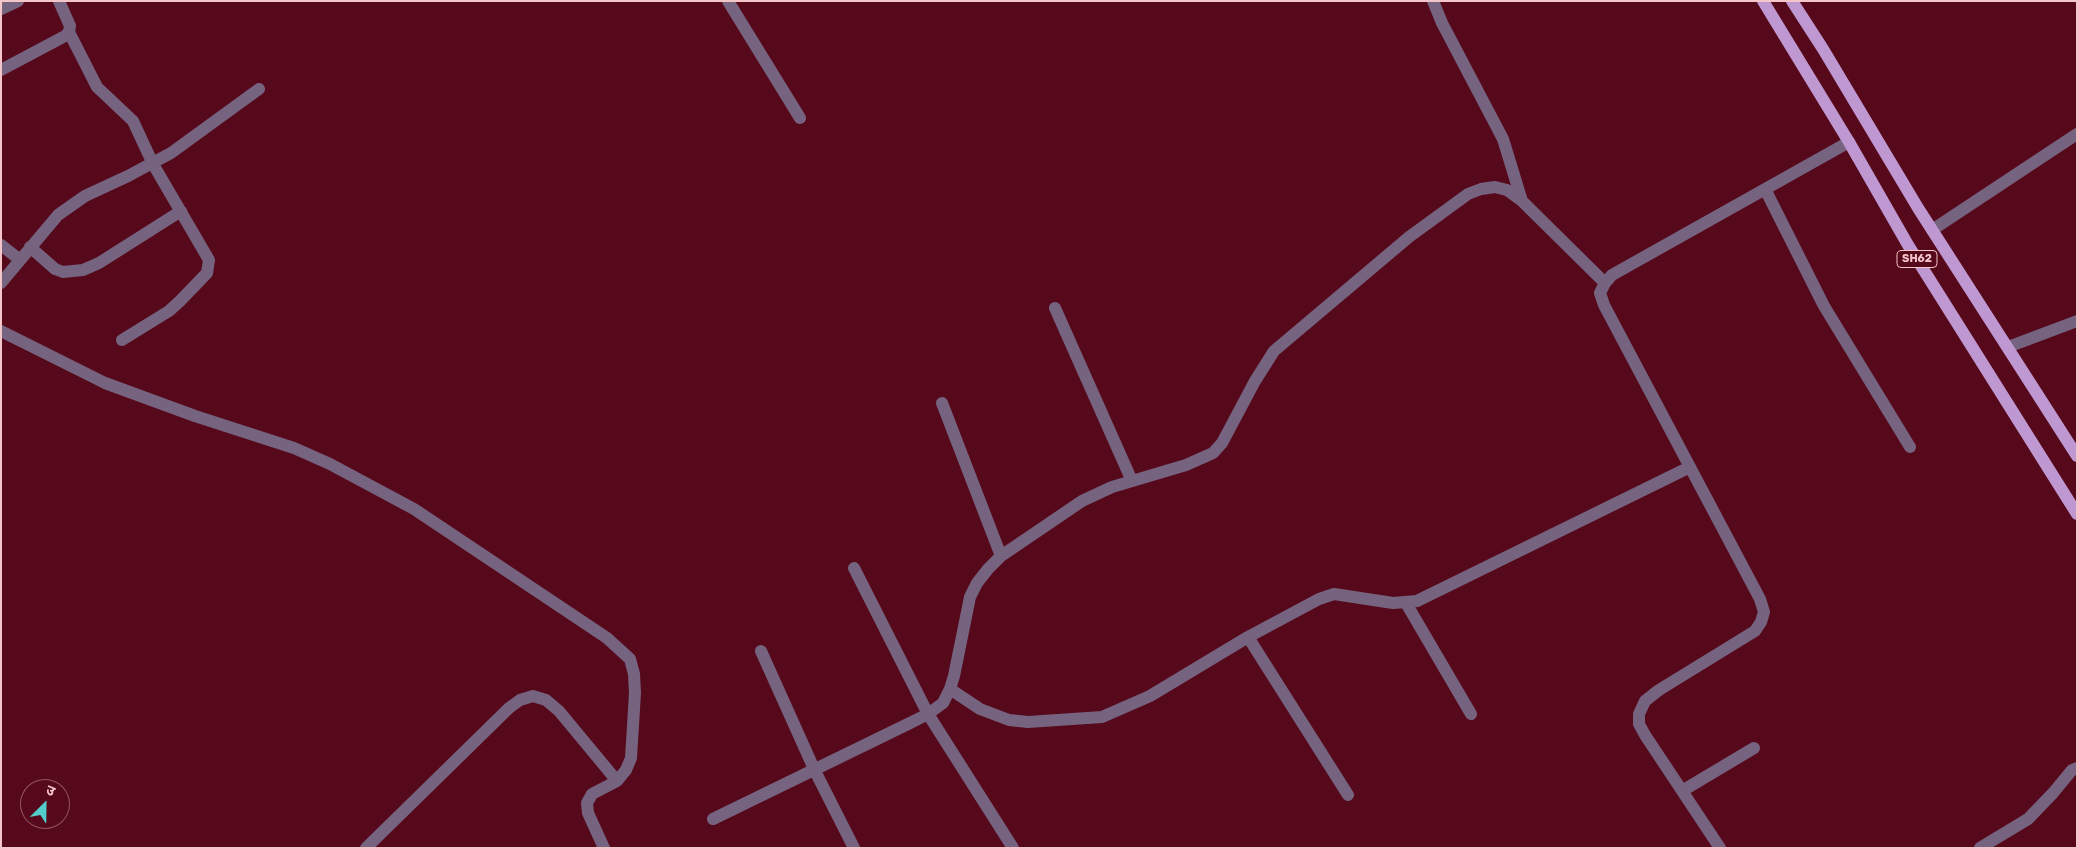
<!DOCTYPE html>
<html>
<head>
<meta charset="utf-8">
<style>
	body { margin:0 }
	#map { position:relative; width:2078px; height:849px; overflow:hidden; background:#57091c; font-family:Rubik,"Noto Sans Devanagari",sans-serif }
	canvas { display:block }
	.frame { position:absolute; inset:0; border:2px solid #f5c6c9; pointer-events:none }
	.north { position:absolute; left:20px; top:779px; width:50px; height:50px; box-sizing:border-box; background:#57091c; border:1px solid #965561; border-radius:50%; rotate:23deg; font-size:14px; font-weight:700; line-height:20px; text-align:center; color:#f5c6c9 }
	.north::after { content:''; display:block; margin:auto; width:18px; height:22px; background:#52cdcc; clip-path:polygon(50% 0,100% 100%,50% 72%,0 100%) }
</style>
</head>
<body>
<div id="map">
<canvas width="2078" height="849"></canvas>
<div class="frame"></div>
<div class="north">उ</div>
</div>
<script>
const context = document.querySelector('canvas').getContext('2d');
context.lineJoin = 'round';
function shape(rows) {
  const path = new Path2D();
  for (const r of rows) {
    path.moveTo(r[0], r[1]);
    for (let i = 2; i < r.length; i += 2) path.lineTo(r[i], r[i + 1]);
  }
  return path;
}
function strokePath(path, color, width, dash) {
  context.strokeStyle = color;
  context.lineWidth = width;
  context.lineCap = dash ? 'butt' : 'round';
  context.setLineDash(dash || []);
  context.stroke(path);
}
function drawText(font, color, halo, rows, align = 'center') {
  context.font = font + ' Rubik,sans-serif';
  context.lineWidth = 4;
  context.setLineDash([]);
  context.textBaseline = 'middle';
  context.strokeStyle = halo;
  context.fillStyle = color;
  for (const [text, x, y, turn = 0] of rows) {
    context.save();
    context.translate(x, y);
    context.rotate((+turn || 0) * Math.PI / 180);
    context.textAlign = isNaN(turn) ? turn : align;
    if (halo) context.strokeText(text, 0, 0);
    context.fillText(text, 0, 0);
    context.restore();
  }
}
strokePath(shape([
	[728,1,800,118],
	[1433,1,1442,23,1503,139,1522,201],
	[1,9,18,1],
	[69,32,97,87,133,121,153,164,209,260,207,273,180,301,169,311,122,340],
	[1,70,65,36,69,32,70,26,59,1],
	[1765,189,1824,306,1910,447],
	[1932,230,2077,134],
	[1,245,20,260],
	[30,247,55,269,63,272,83,270,99,263,181,211],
	[1,283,58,215,85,196,128,176,171,153,259,89],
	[1055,308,1132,481],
	[1,331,105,383,195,416,294,448,330,464,414,509,607,638,630,659,634,674,635,693,631,758,626,770,617,781,592,794,587,803,588,813,604,848],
	[2008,347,2077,321],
	[942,403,1001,556],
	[854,568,928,714,1013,848],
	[1406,603,1471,714],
	[1248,637,1348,795],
	[761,651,815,771,854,848],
	[950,689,980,709,1009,720,1028,722,1102,717,1150,696,1248,637,1319,599,1334,594,1393,603,1417,601,1690,467],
	[1682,791,1754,748],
	[713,819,908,724,928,714,943,703,950,689,954,676,970,597,977,583,988,569,1001,556,1082,501,1112,487,1186,465,1213,453,1222,443,1255,381,1274,351,1409,237,1468,194,1481,189,1495,187,1507,190,1522,201,1605,283],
	[366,848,509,708,520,700,533,696,546,700,559,711,617,781],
	[1720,848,1645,735,1639,724,1639,714,1645,701,1659,690,1755,631,1761,622,1764,612,1760,599,1604,305,1600,293,1605,283,1612,275,1849,142],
	[1980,848,2028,819,2053,793,2072,770,2077,768]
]), '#766380', 12);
strokePath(shape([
	[1763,1,1849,142,1908,245,2077,514],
	[1792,1,1823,49,1918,208,2077,456]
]), '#bf98d2', 12);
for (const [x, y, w] of [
	[1917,259,40]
]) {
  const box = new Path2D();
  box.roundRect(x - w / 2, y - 8.5, w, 17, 4);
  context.fillStyle = '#57091c';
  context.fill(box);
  strokePath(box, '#f5c6c9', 1);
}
drawText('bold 11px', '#f5c6c9', null, [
	["SH62",1917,259]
]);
</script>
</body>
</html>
